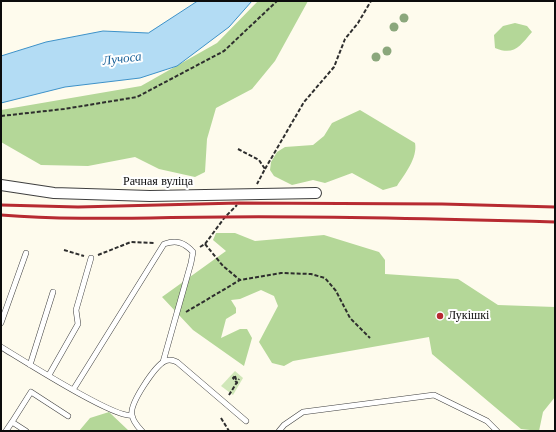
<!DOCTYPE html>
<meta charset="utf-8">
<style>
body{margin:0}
#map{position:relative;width:556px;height:432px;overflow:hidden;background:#fefbed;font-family:"Libre Baskerville",serif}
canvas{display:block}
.frame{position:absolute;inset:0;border:2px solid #0c0c0c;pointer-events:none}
</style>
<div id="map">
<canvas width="556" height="432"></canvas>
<div class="frame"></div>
</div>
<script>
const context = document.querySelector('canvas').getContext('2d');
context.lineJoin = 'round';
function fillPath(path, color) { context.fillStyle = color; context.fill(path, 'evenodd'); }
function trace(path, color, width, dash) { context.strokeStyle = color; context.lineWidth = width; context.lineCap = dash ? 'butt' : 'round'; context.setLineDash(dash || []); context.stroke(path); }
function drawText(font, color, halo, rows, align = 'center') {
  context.font = font + ' "Libre Baskerville",serif'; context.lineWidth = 4; context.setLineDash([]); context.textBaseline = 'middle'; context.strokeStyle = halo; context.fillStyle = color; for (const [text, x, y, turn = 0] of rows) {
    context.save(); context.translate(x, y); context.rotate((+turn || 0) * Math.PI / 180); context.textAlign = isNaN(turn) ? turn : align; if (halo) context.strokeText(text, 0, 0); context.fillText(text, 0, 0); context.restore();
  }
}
fillPath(new Path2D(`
 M235,371L243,378L233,395L221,386Z`), '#d0e7b8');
fillPath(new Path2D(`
 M258,1H308L275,61L252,89L216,108L207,139L205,172L195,177L159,169L135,157L88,166L41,165L1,142V110L141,86L217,43Z
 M515,23L527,26L532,32C520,46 514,56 495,48L494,35L503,26Z
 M360,110L415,143C418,158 404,175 397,186L383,190L352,173L325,183L313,180L292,185L274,176L270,170L271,162L277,152L285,147L313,145L324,136L332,123Z
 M216,233H235L255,241L324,235L379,252L385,260V274L458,279L498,305L555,307V397L543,412L539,431L521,429L432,354L429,337L293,361L284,366L272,363L259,342L278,306L274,296L261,290L240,299L231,300L236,308V313L226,319L221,338L240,329H247L252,338L244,366L193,330L162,297L226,251L213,240Z
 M109,412L129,431H79L90,418Z`), '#b4d798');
const water = new Path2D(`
 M198,1H252L229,27L177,66L140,78L65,87L1,103V56L46,42L103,31L148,33Z`);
fillPath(water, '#b3dcf4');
trace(water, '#3d91c8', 1);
const service = new Path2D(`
 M1,323L26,253
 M1,347C21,359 115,419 131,415
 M30,365L53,292
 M49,375L78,324L76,310L91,258
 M73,390L164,244C176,240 184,242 193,252L191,263L163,362
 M12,422L31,392L68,416
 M6,431L12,422L26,431
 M142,431C138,427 133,421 132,415C129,404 155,366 165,361C169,359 173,360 177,362L246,421
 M279,431L284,425L303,412L434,395L487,421L497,431`);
const minor = new Path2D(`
 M1,185L54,193L150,196L316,193`);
trace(service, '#3f3f3f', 6);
trace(minor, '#3f3f3f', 12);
trace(new Path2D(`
 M1,116L64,109L137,97L224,51L277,1
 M238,149L259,160L265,169L257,184
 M265,169L304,102L334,67L345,39L358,23L371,1
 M205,244L223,266L240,280
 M200,247L205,244L225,217L237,205
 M64,250L84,256
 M98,255L131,242L155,243
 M186,312L240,280L281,273L311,274L325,278L336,291L350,318L370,338
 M235,376L237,383L233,378Z
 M229,395L239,379
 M221,418L229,431`), '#2e2e2e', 2, [4, 2]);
trace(service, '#fff', 5);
trace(minor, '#fff', 10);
trace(new Path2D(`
 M1,205L78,207L239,203L442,204L555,207
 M1,215C76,221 150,217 225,217C335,216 445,219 555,222`), '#b72a31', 3);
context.fillStyle = '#8ba77c';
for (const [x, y] of [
 [404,18],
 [394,27],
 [387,51],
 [376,57]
]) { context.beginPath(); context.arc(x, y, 4.5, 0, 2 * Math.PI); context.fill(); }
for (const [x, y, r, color] of [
 [440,316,4,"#b72a31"]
]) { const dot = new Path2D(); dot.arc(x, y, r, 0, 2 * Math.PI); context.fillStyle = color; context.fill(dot); trace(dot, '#fff', 1.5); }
drawText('12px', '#0c0c0c', '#fff', [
 ["Рачная вуліца",158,182]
]);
drawText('12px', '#0c0c0c', '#fff', [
 ["Лукішкі",448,316]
], 'left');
drawText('italic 13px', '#1b6299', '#fff', [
 ["Лучоса",122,59,-7]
]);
</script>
